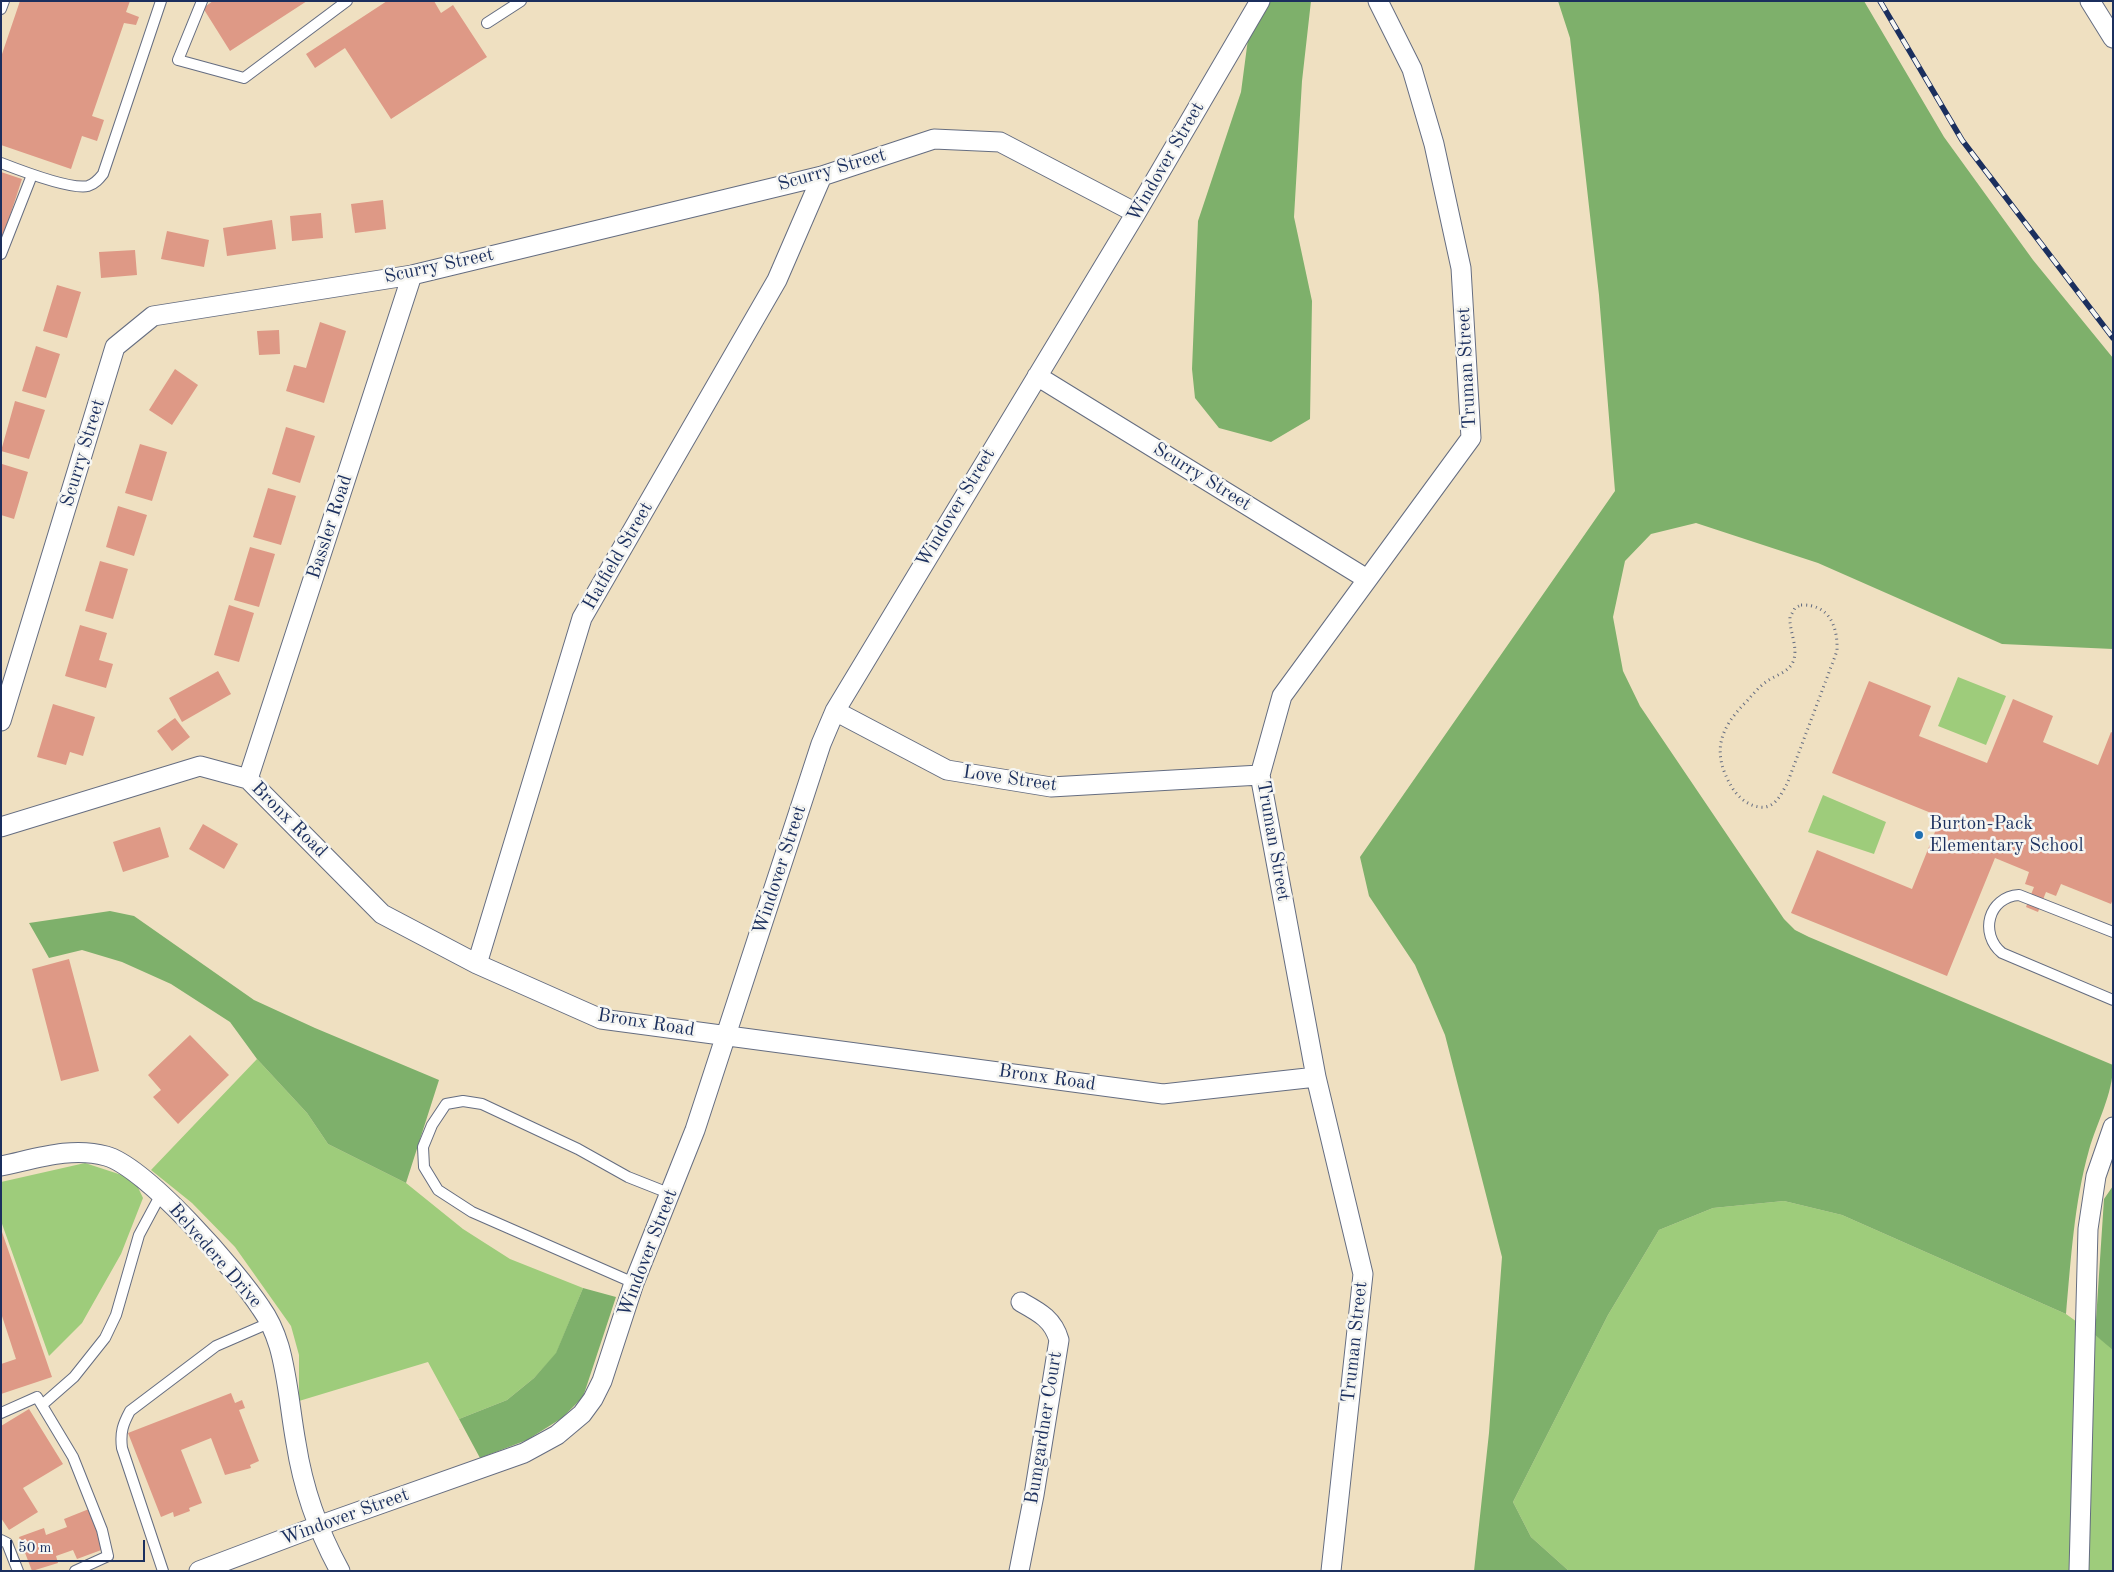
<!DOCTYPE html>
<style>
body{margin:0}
#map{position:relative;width:2114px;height:1572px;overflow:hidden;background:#efe0c1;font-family:"Old Standard TT",serif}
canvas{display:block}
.frame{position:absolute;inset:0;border:2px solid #1b2f5e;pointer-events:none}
.scale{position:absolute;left:10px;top:1540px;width:135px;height:22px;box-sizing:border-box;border:2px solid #1b2f5e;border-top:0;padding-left:6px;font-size:15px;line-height:18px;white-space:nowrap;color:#1b2f5e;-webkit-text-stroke:4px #f6f6f2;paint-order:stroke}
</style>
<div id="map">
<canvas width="2114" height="1572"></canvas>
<div class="frame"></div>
<div class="scale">50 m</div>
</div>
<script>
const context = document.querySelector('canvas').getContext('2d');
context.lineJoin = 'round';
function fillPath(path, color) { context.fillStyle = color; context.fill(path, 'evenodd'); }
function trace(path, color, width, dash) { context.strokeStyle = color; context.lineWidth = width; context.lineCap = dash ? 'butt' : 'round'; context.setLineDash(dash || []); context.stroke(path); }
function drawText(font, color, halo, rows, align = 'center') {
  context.font = font + ' "Old Standard TT",serif'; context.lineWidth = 5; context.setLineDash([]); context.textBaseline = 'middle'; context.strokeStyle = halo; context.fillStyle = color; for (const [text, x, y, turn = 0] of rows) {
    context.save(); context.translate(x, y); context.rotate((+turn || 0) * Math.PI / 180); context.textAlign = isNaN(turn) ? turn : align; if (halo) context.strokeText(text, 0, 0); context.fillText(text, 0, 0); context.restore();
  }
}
fillPath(new Path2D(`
 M1958,677L2006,696L1986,745L1938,726Z
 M1823,795L1886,822L1874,854L1808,832Z
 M257,1059L307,1113L328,1144L406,1183L463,1229L510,1259L583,1288L556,1354L534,1378L507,1400L459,1419L428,1362L299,1401V1355L291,1326L235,1247L192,1203L151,1170Z
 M85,1163L134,1179L143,1198L121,1254L82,1323L49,1356L1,1221V1182Z
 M1784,1201L1842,1215L2066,1314L2113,1348V1571H1569L1531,1537L1513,1502L1608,1315L1659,1230L1713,1208Z`), '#9ecc7b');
fillPath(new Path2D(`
 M1253,1H1311L1302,81L1294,217L1312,301L1310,419L1271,442L1219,428L1195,398L1192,369L1198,221L1241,92Z
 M1558,1H1864L1944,137L2033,260L2113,358V649L2002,644L1818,563L1696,523L1651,534L1625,561L1613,617L1623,671L1640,706L1784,919L1795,930L1809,937L2113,1065C2113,1094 2097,1122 2089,1150C2074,1203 2071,1260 2066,1314L1842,1215L1784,1201L1713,1208L1659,1230L1608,1315L1513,1502L1531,1537L1569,1571H1474L1489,1433L1502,1257L1445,1035L1415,965L1369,896L1360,857L1615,491L1599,295L1570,38Z
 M110,911L134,916L254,1000L315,1028L439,1080L406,1183L328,1144L307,1113L257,1059L230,1022L171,984L122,962L82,950L49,958L29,923Z
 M2113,1186V1350L2095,1335L2104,1199Z
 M583,1288L616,1297L583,1397L562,1418L527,1440L480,1458L459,1419L507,1400L534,1378L556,1353Z`), '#7eb06b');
fillPath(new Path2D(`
 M20,1H130L126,12L139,17L136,25L124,23L92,116L104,120L97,141L82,136L71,169L1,145V57Z
 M213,1H307L230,51L203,8Z
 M387,1H434L441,13L453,5L487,57L391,119L345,48L315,68L306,54Z
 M1,172L22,179L2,240H1Z
 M383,200L386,229L355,233L351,204Z
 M321,213L323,238L292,241L290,216Z
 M272,220L276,249L227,256L223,228Z
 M167,231L209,240L204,267L161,259Z
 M135,250L137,275L101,278L99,252Z
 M57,285L81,292L67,338L43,331Z
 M320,322L346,331L324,403L286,391L294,365L306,368Z
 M279,330L280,354L259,355L257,331Z
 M36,346L60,354L46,398L22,391Z
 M175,369L198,385L172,425L149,410Z
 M15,401L45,410L29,459L1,451Z
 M286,427L315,436L300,483L272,474Z
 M140,444L167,452L152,501L125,493Z
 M2,464L28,472L14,519L1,515Z
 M268,488L296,496L281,545L253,537Z
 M118,506L147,515L134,556L106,547Z
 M250,547L275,554L259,607L234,600Z
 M100,561L128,569L113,619L85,611Z
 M229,605L254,613L239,662L214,655Z
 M80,625L107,633L99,660L113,664L106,688L65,676Z
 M218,671L231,694L182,722L169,698Z
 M1869,681L1931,706L1919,736L1987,763L2013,699L2053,716L2043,742L2098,765L2111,732L2113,733V899L2111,904L2061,884L2056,896L2046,892L2038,912L2026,907L2034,887L2025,884L2029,872L1995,858L1947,976L1791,913L1817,850L1912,889L1941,817L1832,773Z
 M53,704L95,717L83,756L70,752L66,765L37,757Z
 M175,718L190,737L172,751L157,731Z
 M203,824L238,844L224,869L189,849Z
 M160,827L169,857L123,872L113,842Z
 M69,959L99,1071L61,1081L32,969Z
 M190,1035L229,1075L178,1124L153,1097L161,1090L148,1075Z
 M2,1232L52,1377L1,1394V1364L16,1359L1,1313Z
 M231,1393L235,1403L242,1400L245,1408L239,1410L259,1461L250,1465L251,1468L225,1475L211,1438L181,1450L202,1503L189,1508L190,1511L174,1517L173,1512L161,1517L128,1433Z
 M29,1409L63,1464L23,1488L38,1512L9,1530L1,1518V1426Z
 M89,1509L104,1549L77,1559L73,1550L56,1556L58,1563L32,1571L19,1537L44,1528L46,1535L67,1527L64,1519Z`), '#de9986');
const service = new Path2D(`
 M202,1L178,60L244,78L347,1
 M1,9L4,1
 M487,23L521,1
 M1,163C19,170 71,190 88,186C95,184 99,179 103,174L161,1
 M1,254L32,175
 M2113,932L2019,895C1988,897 1979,934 2002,953L2113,1000
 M634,1283L472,1212L438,1190L424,1167L423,1147L432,1125L446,1104L463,1101L482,1104L578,1149L628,1177L671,1194
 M42,1405L74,1377L105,1338L116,1315L139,1235L161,1194
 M1,1413L37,1397L73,1457L102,1530L108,1556L75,1571
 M1,1540L7,1543L18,1571
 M163,1571L122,1448C120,1432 123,1424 130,1411L216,1346L269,1323`);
const minor = new Path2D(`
 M2090,1L2113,38
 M1037,376L1367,579
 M835,711L947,770L1051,787L1260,775
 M1,721L115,347L153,316L412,275L822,176L934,139L1000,142L1136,213
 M248,779L412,275
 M1,827L200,766L248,779L382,914L477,964L601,1019L1163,1094L1316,1077
 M477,964L582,618L777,280L822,176
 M1,1166C35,1159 71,1146 106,1156C146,1167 237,1271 261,1308C269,1319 275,1333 279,1346C288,1377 290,1410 296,1443C303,1488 318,1531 340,1571
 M199,1571L318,1526L524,1453L557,1435L582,1414L593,1399L602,1381L634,1283L695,1130L821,744L835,711L1136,213L1260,1
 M1019,1571L1034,1495L1059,1340C1053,1319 1039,1312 1021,1302
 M1331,1571L1363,1274L1316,1077L1260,775L1282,696L1471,438L1461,268L1434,144L1412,69L1378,1
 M2079,1571L2088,1229L2096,1176L2113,1127`);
trace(service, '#656d81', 12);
trace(minor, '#656d81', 21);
trace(new Path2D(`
 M1801,605C1829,604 1838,626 1837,651L1787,784C1781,794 1775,809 1760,807C1749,806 1739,798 1733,789C1710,752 1720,728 1747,701C1753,694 1759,687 1766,682C1775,675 1788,673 1793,662C1799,648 1789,631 1790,617L1795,608Z`), '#656d81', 3, [1, 4]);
trace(service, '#fff', 10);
trace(minor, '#fff', 19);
const rail = new Path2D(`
 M1880,1L1962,140L2113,338`);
trace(rail, '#1b2f5e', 5.5);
trace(rail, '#f6f6f2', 4, [11]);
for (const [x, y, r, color] of [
 [1919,835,5,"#1f6fb2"]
]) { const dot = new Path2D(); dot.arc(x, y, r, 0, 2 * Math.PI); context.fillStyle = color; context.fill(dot); trace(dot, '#f6f6f2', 2); }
drawText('19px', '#1b2f5e', '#f6f6f2', [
 ["Windover Street",1166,162,-60],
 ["Scurry Street",832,170,-16],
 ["Scurry Street",439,266,-12],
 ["Truman Street",1467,368,-93],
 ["Scurry Street",83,453,-73],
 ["Scurry Street",1202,477,32],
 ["Windover Street",956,508,-59],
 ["Bassler Road",330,527,-72],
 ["Hatfield Street",618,556,-60],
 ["Love Street",1010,779,8],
 ["Bronx Road",289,820,45],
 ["Truman Street",1273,841,80],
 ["Windover Street",780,870,-72],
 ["Bronx Road",646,1023,9],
 ["Bronx Road",1047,1078,8],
 ["Windover Street",648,1253,-69],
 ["Belvedere Drive",215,1256,49],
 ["Truman Street",1355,1342,-84],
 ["Bumgardner Court",1044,1428,-81],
 ["Windover Street",345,1517,-20]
]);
drawText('19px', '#1b2f5e', '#f6f6f2', [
 ["Burton-Pack",1929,824],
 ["Elementary School",1929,846]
], 'left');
</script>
